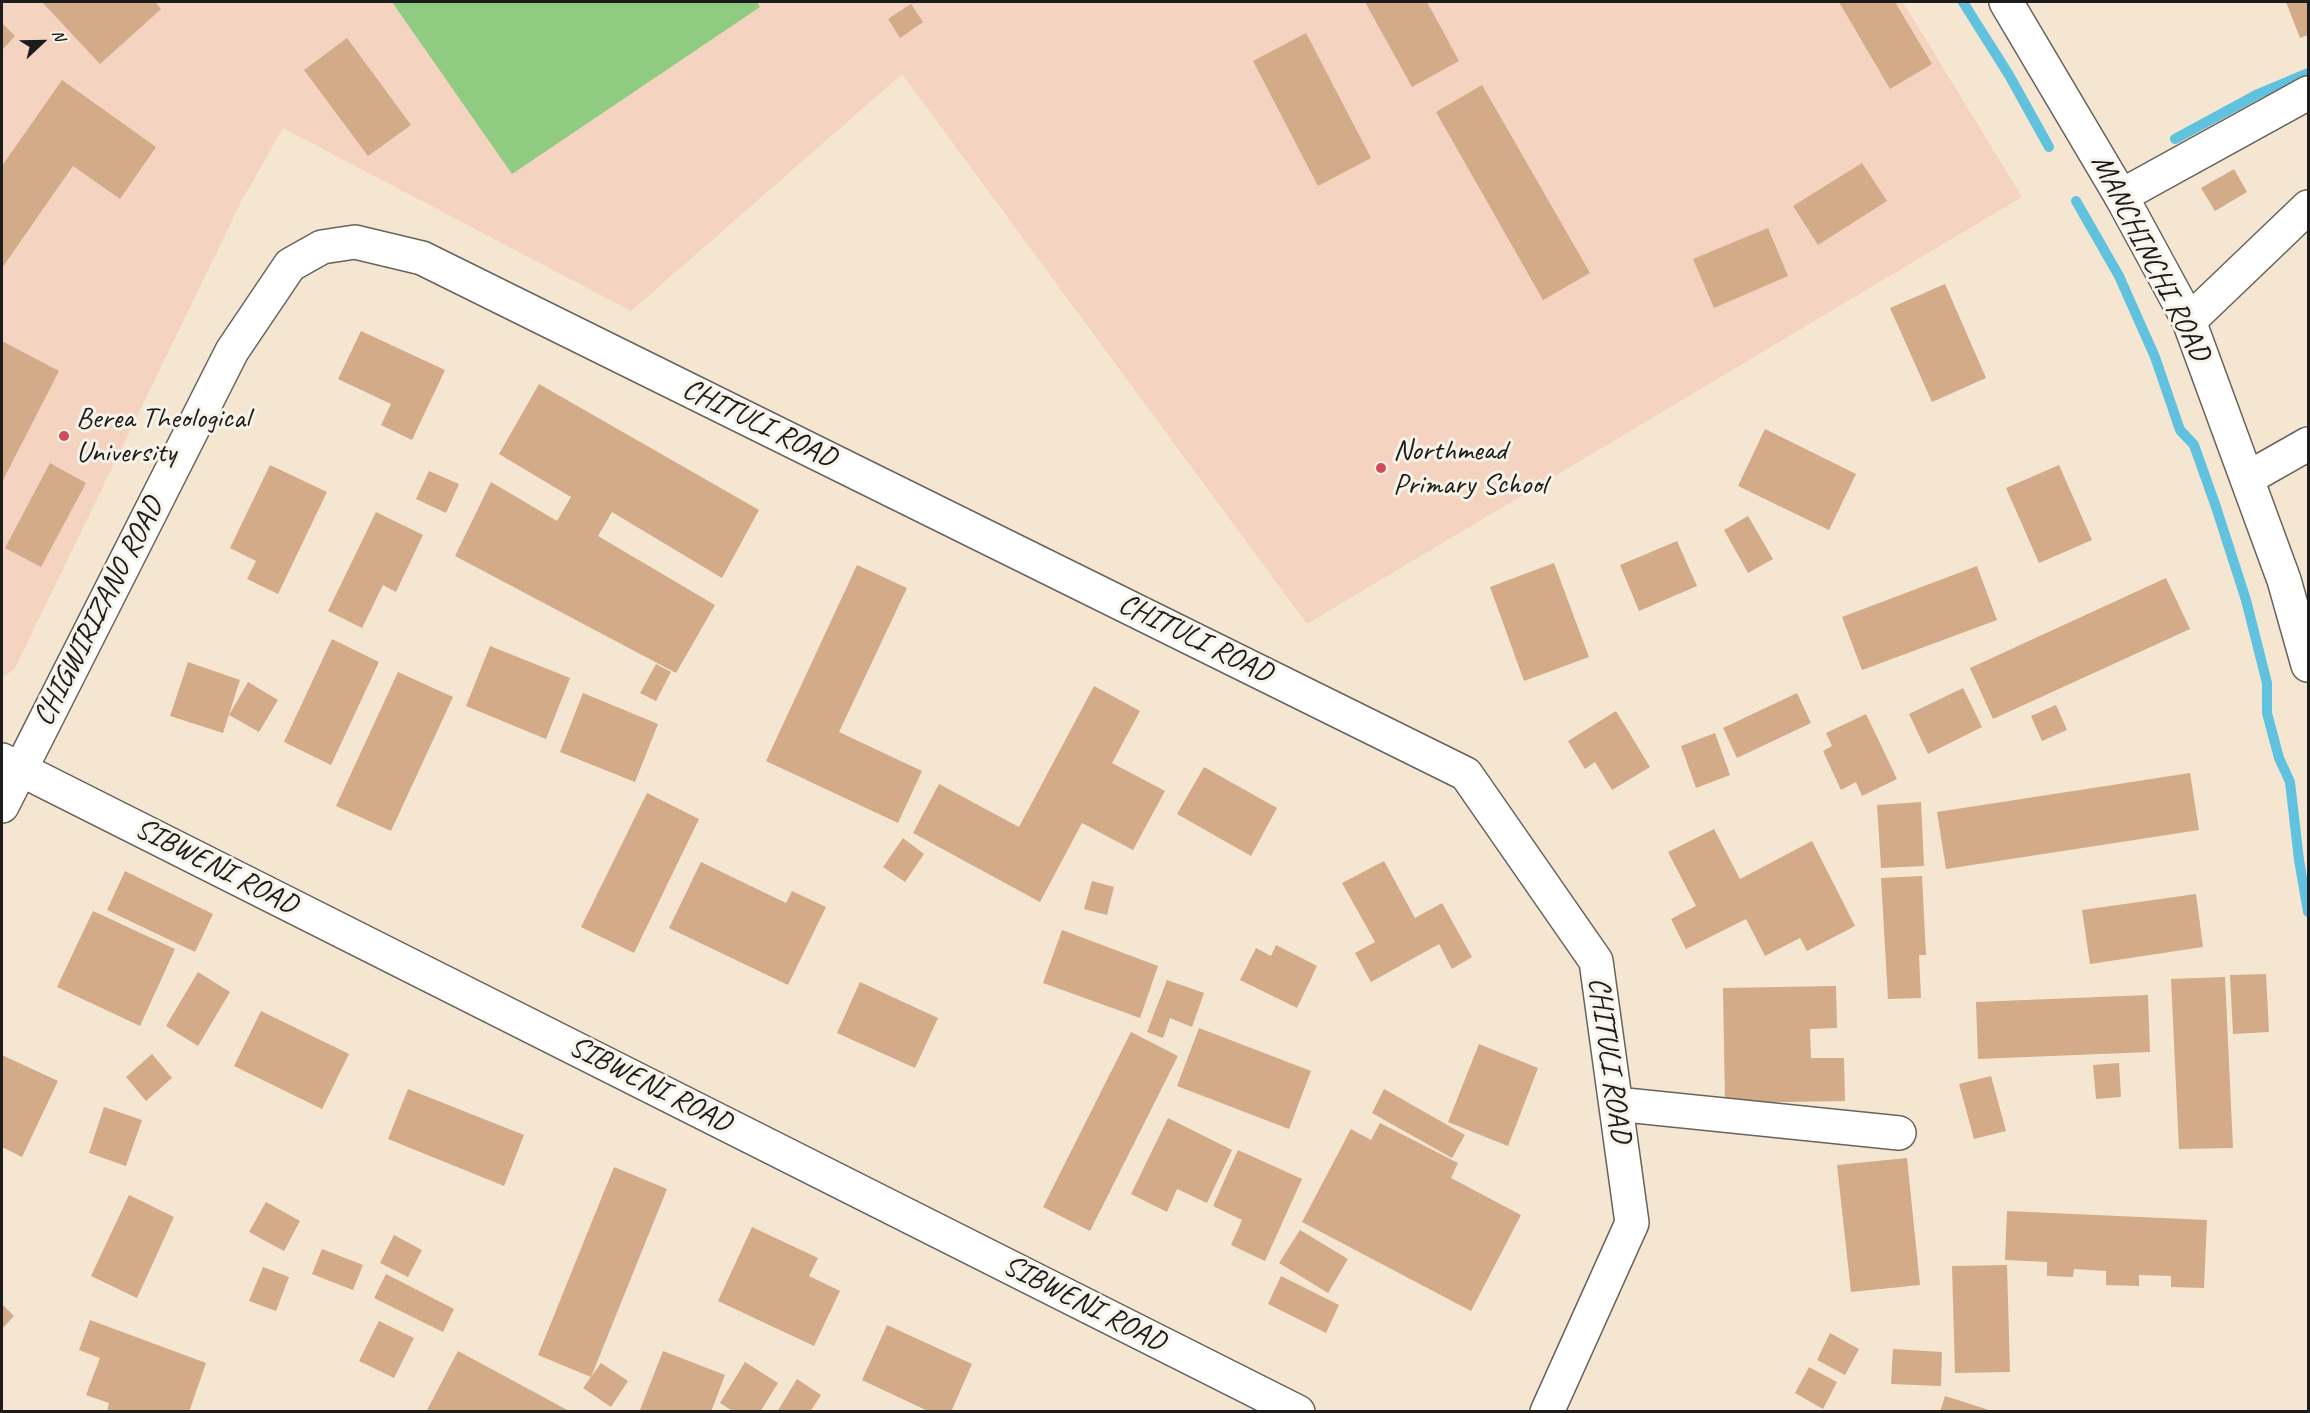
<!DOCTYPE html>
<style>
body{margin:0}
#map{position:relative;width:2310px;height:1413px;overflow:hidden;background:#f5e6d1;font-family:Caveat,sans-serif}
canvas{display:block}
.frame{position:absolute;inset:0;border:3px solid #1c1c1c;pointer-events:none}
.north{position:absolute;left:12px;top:12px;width:60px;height:60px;-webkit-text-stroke:4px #f7f3e8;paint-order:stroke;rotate:68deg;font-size:16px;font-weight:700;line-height:24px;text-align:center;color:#1c1c1c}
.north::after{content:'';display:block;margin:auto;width:21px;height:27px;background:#1c1c1c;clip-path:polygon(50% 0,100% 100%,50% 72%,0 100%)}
</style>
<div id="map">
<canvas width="2310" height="1413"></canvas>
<div class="frame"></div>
<div class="north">N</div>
</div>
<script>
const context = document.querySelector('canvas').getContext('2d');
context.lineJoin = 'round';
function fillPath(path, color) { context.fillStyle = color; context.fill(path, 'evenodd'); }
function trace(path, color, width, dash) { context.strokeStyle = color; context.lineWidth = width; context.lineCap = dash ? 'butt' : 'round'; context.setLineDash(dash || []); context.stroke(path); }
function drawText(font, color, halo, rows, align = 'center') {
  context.font = font + ' Caveat,sans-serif'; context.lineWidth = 6; context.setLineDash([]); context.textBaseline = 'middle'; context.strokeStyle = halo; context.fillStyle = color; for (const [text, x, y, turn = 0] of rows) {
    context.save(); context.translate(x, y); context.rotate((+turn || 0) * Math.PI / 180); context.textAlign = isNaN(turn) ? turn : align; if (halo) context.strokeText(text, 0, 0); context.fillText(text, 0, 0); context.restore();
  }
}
fillPath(new Path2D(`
 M2,2H1903L2022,197L1307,624L902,74L631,311L283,128L241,202L14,670L2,677Z`), '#f5d3c1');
fillPath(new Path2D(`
 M392,2H757L760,7L512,174Z`), '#8fcb80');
trace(new Path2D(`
 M1963,2L2009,75L2049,147
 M2175,139L2258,94L2308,73
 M2076,201L2119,276L2155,357L2180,430L2194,445L2216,507L2246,600L2267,683V713L2279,758L2290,782L2299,860L2308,912`), '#61c2df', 10);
fillPath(new Path2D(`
 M42,2H155L161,9L100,64Z
 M1365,2H1427L1459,61L1412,87Z
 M1839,2H1895L1932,64L1890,89Z
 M2286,2H2308V35L2300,38Z
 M911,4L923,22L900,38L888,19Z
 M2,23L15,36L2,50Z
 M1306,33L1371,158L1318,186L1253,61Z
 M347,38L411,125L368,156L304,70Z
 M62,80L156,147L120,199L73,166L2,268V166Z
 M1482,85L1590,273L1543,300L1436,112Z
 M1862,163L1887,201L1818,245L1793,206Z
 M2234,169L2247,192L2215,211L2201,188Z
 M1768,228L1788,276L1714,308L1693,259Z
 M1945,284L1986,378L1932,402L1890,308Z
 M361,331L445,370L412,440L381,425L391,404L338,379Z
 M2,341L59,371L2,482Z
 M539,384L759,510L722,578L612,512L598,536L715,605L676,673L455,556L491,482L557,521L571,497L499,454Z
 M1765,429L1856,474L1829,530L1738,486Z
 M50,463L86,483L41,567L5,548Z
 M270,465L327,492L278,594L247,579L256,561L230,548Z
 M2059,465L2092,540L2039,563L2006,488Z
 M429,471L459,484L446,513L416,499Z
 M376,512L423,535L396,592L383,585L362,628L328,611Z
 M1748,516L1773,559L1748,573L1724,530Z
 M1677,541L1697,586L1639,611L1620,565Z
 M1554,563L1589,657L1524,681L1490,587Z
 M857,565L907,588L839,732L922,771L898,823L766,761Z
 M1977,566L1997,620L1862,670L1842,617Z
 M2166,578L2190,629L1993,719L1970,668Z
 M332,639L379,662L331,765L284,742Z
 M490,646L570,678L546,739L466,706Z
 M188,662L240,680L223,733L170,716Z
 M656,664L671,672L656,701L640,693Z
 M398,672L453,697L391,831L336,806Z
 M248,682L278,700L259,732L229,715Z
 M1094,686L1140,711L1112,763L1165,791L1133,850L1082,823L1040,902L913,833L939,784L1019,827Z
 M1963,688L1982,727L1928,754L1909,714Z
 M583,693L658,724L635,782L560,752Z
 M1797,693L1811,723L1737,758L1723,728Z
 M2056,705L2067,730L2042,741L2031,716Z
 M1616,711L1650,767L1612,790L1595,762L1585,769L1568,741Z
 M1866,714L1897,779L1862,796L1856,782L1841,790L1823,751L1832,746L1826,733Z
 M1715,733L1730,775L1696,788L1681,746Z
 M1204,767L1277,808L1251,856L1177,814Z
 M2190,773L2199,830L1946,869L1937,812Z
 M647,793L699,819L634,953L581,927Z
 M1921,802L1924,866L1881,868L1877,805Z
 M1714,829L1740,879L1812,841L1855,926L1807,951L1800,938L1765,956L1746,919L1686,949L1671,919L1696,906L1668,852Z
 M903,838L924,854L905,882L883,867Z
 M1384,861L1415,918L1442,903L1472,957L1452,969L1439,944L1371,982L1355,953L1375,942L1342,883Z
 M701,862L786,903L792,891L826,907L788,985L669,928Z
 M125,871L213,914L195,952L107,910Z
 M1922,876L1926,955H1919L1921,998L1888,999L1881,878Z
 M1092,881L1114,887L1107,915L1084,909Z
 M2196,894L2203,947L2090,964L2082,910Z
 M93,911L175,949L140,1026L57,987Z
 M1062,930L1158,966L1140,1018L1043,983Z
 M1276,945L1317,966L1297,1008L1240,980L1256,948L1271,956Z
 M198,972L230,992L198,1046L166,1026Z
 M2266,974L2269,1032L2233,1034L2230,975Z
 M2225,977L2233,1148L2179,1149L2171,979Z
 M1167,980L1204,993L1192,1027L1170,1018L1163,1038L1147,1032Z
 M860,982L938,1018L915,1068L837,1033Z
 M1836,986L1837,1028L1810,1029L1811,1058H1844L1845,1101L1725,1103L1723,988Z
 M2148,995L2150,1052L1978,1059L1976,1002Z
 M261,1011L349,1054L322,1109L234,1066Z
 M1199,1028L1311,1071L1289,1129L1177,1086Z
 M1131,1032L1178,1056L1090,1231L1043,1207Z
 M1479,1044L1538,1068L1508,1146L1448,1122Z
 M152,1054L172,1078L146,1101L126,1077Z
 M2,1055L58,1081L22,1157L2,1147Z
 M2119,1063L2121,1097L2096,1099L2093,1065Z
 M1991,1076L2006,1131L1974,1139L1959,1084Z
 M408,1089L524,1135L504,1186L388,1139Z
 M1384,1089L1465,1135L1452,1158L1372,1113Z
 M104,1107L142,1120L126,1166L89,1153Z
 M1168,1118L1232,1150L1207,1203L1177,1189L1167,1212L1131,1194Z
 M1380,1123L1458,1163L1451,1178L1521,1215L1471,1311L1302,1222L1351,1129L1371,1140Z
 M1238,1150L1302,1179L1265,1261L1231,1245L1242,1220L1213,1206Z
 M1907,1158L1920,1285L1851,1292L1837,1165Z
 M614,1167L667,1189L591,1377L601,1363L628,1381L611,1407L583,1388L591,1377L538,1355Z
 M129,1195L174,1217L137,1298L91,1276Z
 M266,1202L300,1221L284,1251L249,1232Z
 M2007,1211L2207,1220L2204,1288L2171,1287V1276L2139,1275V1286L2106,1285V1271L2074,1269L2073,1277L2047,1276V1262L2005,1260Z
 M752,1227L818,1258L809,1276L840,1291L814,1346L718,1301Z
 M1300,1230L1348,1259L1328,1293L1279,1263Z
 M394,1235L422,1250L408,1277L380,1263Z
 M322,1249L363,1265L353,1290L312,1274Z
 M2007,1265L2010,1372L1955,1373L1952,1266Z
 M263,1267L289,1277L276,1311L249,1301Z
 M386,1274L454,1309L443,1332L374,1298Z
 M1281,1276L1339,1305L1326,1333L1268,1304Z
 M2,1304L14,1316L2,1329Z
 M90,1320L206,1363L189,1412H107L109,1403L86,1395L100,1358L79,1350Z
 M379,1321L414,1338L394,1378L359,1361Z
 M887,1325L972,1364L951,1412H930L862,1380Z
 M1830,1333L1859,1349L1845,1375L1817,1360Z
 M1893,1349L1942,1352L1941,1386L1891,1384Z
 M458,1351L571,1412H426Z
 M663,1351L725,1375L711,1412L640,1410Z
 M745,1362L778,1383L760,1412H734L720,1403Z
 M1809,1367L1837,1382L1823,1409L1795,1393Z
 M797,1379L821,1395L810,1412H777Z
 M1945,1396L1992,1411V1412H1940Z`), '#d3ab88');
const minor = new Path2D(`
 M2121,196L2308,93
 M2189,321L2308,207
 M2248,478L2308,444
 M2,760L1298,1412
 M2,806L232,351L290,265L322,247L355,242L422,258L1466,774L1596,961L1632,1223L1547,1412
 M1616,1104L1899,1133`);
const major = new Path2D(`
 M2006,2L2121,196L2189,321L2284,580L2308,665`);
trace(minor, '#68635b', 36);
trace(major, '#68635b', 36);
trace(minor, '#fff', 33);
trace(major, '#fff', 33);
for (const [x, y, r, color] of [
 [64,436,6,"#d1495b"],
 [1381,468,6,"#d1495b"]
]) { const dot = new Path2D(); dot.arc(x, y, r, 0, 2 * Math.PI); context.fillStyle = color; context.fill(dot); trace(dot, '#f7f3e8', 2); }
drawText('30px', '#1c1c1c', '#f7f3e8', [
 ["MANCHINCHI ROAD",2150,258,63],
 ["CHITULI ROAD",759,424,26],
 ["CHIGWIRIZANO ROAD",99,612,-63],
 ["CHITULI ROAD",1195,639,26],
 ["SIBWENI ROAD",216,867,27],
 ["CHITULI ROAD",1609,1060,82],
 ["SIBWENI ROAD",650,1085,27],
 ["SIBWENI ROAD",1084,1304,27]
]);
drawText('30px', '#1c1c1c', '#f7f3e8', [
 ["Berea Theological",76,419],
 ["University",76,453],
 ["Northmead",1393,451],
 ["Primary School",1393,485]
], 'left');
</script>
